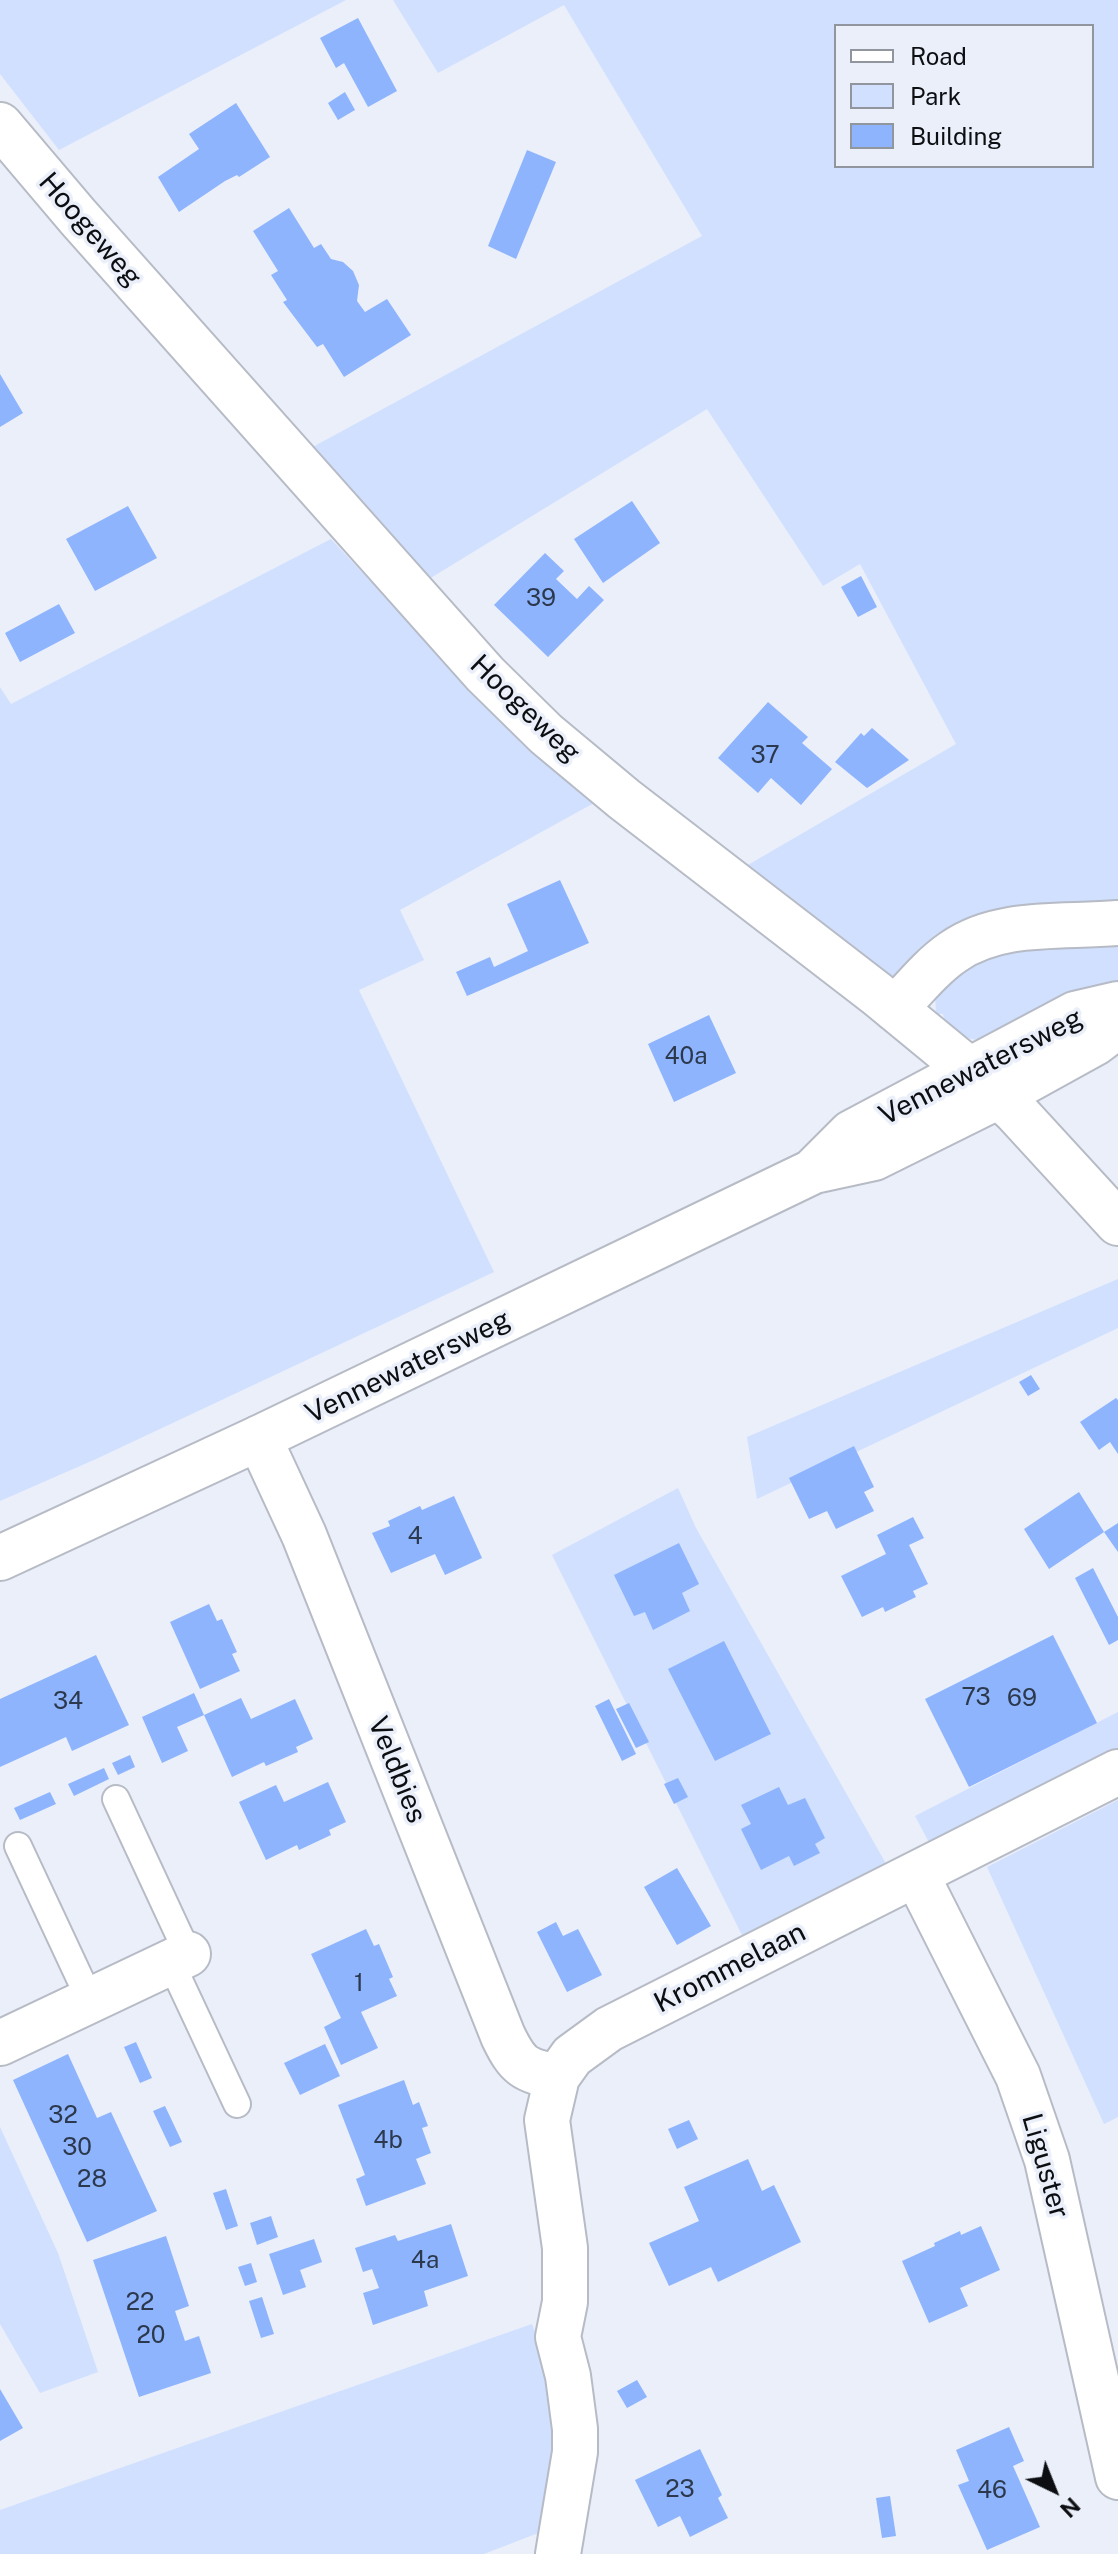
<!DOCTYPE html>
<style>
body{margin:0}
#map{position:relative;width:1118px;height:2554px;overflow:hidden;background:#eaeffa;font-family:"Public Sans",sans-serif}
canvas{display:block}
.legend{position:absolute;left:834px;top:24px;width:260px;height:144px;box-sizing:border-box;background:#eaeffa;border:2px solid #91959d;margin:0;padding:10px 14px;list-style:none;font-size:24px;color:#0c0e11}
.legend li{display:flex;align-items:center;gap:16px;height:40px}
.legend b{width:40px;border:2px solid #91959d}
.north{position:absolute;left:1014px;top:2450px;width:80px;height:80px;-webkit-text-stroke:6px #eaeffa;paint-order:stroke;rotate:137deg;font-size:22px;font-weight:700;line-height:32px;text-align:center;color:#0c0e11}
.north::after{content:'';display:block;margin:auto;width:28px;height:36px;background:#0c0e11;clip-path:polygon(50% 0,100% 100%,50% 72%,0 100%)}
</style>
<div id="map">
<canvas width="1118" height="2554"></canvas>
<ul class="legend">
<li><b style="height:10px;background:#fff"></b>Road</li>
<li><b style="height:22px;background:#d0e0fe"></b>Park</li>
<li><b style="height:22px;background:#8eb4fd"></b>Building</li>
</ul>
<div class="north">N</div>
</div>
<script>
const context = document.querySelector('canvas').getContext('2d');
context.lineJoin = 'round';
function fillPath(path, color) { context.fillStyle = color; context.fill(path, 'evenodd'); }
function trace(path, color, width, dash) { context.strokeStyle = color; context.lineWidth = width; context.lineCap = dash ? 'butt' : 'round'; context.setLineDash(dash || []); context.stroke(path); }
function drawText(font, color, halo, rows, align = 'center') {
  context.font = font + ' "Public Sans",sans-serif'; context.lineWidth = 7; context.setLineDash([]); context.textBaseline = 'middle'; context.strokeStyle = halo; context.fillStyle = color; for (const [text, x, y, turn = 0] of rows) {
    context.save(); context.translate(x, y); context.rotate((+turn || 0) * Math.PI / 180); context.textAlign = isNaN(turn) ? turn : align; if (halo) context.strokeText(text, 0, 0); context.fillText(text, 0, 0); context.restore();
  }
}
fillPath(new Path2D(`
 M0,0H346L59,150L0,74Z
 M393,0H1118V908L897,982L741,869L956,744L860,564L823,586L707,409L429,579L309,449L702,236L564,5L438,73ZM836,26H1092V166H836Z
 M331,539L489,709L594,803L400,910L424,960L359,990L494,1272L96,1459L0,1501V687L11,704Z
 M1118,932V981L981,1041C963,1037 948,1034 943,1014H936L935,993L969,956Z
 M1118,1279V1328L757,1499L747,1437Z
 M678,1488L696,1528L889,1869L745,1941L552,1555Z
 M1118,1712V1756L932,1848L915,1816Z
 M1118,1800V2117L1104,2124L987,1867Z
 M0,2127L58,2253L98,2372L40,2393L0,2324Z
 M532,2324L548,2367L563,2423L546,2530L484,2554H0V2510Z`), '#d0e0fe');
fillPath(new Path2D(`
 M358,18L397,91L368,107L344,63L336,68L320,38Z
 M345,92L355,110L338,120L328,103Z
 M236,103L270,157L239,177L237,175L225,181L179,212L158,177L199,149L189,134Z
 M527,150L556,162L516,259L488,246Z
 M289,208L314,248L321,244L331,259L343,262L353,271L359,285L357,301L365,312L387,299L411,335L344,377L323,344L317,347L283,302L287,300L271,275L278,271L253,231Z
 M0,374L23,413L0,427Z
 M632,501L660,543L603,583L574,539Z
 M128,506L157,558L95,591L66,539Z
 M545,553L564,571L556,579L577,599L589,586L604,600L548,657L494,605Z
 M861,576L877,607L858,617L841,587Z
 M59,604L75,633L20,662L5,633Z
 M768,702L808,737L802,743L832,769L801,805L771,778L758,793L718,758Z
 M872,728L909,760L867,788L835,762L861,733L864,736Z
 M560,880L589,943L467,996L456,972L490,957L494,967L528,951L507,904Z
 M709,1015L736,1073L674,1102L648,1044Z
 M1031,1375L1040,1389L1028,1396L1019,1382Z
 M1116,1398L1118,1400V1454L1110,1442L1099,1450L1080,1422Z
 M854,1446L874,1487L864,1492L874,1511L836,1529L827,1511L809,1519L789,1478Z
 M1079,1492L1104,1532L1049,1569L1024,1529Z
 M454,1496L482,1558L445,1575L435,1554L391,1573L372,1533L390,1526L388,1521L420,1506L422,1510Z
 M913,1517L924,1538L909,1545L928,1584L913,1591L916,1597L885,1612L883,1607L862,1617L841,1576L886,1554L877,1535Z
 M1118,1523V1552L1104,1532Z
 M679,1543L699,1584L682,1593L690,1611L653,1630L645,1612L634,1616L614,1575Z
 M1093,1568L1118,1617V1640L1109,1645L1075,1578Z
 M209,1604L217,1621L222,1619L237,1652L232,1654L240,1671L200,1689L170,1622Z
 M1053,1635L1097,1723L969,1787L925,1699Z
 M724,1641L771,1734L715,1761L668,1669Z
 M96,1655L129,1725L72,1751L66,1737L0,1767V1699Z
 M194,1693L204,1715L177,1727L188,1751L162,1763L142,1717Z
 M241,1698L251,1719L295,1699L313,1739L296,1747L298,1752L266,1766L264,1762L232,1777L204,1715Z
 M609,1699L636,1754L622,1761L595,1706Z
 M629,1703L649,1742L636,1748L616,1709Z
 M130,1755L135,1767L118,1775L112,1763Z
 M104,1768L109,1779L74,1796L68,1784Z
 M678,1778L688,1797L674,1804L664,1784Z
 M328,1782L346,1822L329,1830L331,1835L299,1850L297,1845L266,1860L239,1802L276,1785L284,1802Z
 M779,1787L788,1805L805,1798L825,1838L815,1844L820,1853L794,1866L789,1856L761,1870L741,1829L751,1824L741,1805Z
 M50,1792L56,1804L20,1820L14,1808Z
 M677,1868L711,1926L677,1945L644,1887Z
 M556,1922L563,1936L578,1929L602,1975L567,1992L537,1932Z
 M366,1929L374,1946L379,1944L393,1977L389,1979L397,1996L361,2012L378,2048L341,2065L324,2027L341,2018L311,1954Z
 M136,2042L152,2078L140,2083L124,2047Z
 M325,2044L340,2076L300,2095L284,2063Z
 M68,2054L97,2118L111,2112L157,2211L87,2242L13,2080Z
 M404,2080L413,2105L419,2102L428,2126L422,2128L431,2153L416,2159L426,2184L366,2206L356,2179L365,2175L338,2105Z
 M165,2106L182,2142L170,2147L153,2111Z
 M689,2120L698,2139L677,2149L668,2129Z
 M748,2159L762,2191L774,2185L801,2242L718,2282L711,2267L669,2286L649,2243L699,2221L684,2187Z
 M226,2189L238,2226L226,2230L213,2193Z
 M271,2216L278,2237L257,2245L250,2223Z
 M451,2224L468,2276L424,2291L428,2306L373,2325L363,2293L379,2288L372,2269L363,2272L355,2248L395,2235L398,2241Z
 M981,2226L1000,2270L960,2288L968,2306L929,2323L902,2261L935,2246L934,2243L960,2231L961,2235Z
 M166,2236L189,2306L175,2311L185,2341L199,2336L211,2373L139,2397L93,2260Z
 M314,2239L322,2262L300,2270L306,2287L283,2295L269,2254Z
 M251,2263L257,2282L245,2286L238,2267Z
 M262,2297L274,2334L261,2338L249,2301Z
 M637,2380L647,2397L627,2408L617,2391Z
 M0,2389L23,2428L0,2441Z
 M1009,2427L1024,2461L1013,2466L1040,2527L987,2550L958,2485L969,2481L956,2450Z
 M700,2449L722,2495L718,2498L728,2518L690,2537L680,2516L658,2527L635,2480Z
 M890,2496L896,2536L882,2538L876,2498Z`), '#8eb4fd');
const lane = new Path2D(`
 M116,1799L188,1954
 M18,1846L90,2000
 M171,1963L237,2104`);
const street = new Path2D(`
 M0,125L78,217L485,674L546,734L624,799L877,994L984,1082L1016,1112L1118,1223
 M895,1009C913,990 931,967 953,952C1000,919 1064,928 1118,923
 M259,1438L304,1535L503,2036C518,2067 524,2070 557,2077
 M916,1874L1018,2076L1047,2160L1118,2477
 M0,2043L188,1954
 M558,2554L575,2452V2429L568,2376L558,2337L565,2302V2248L547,2120L557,2077L572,2056L609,2029L1118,1772`);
const secondary = new Path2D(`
 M815,1169L851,1133L1075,1014L1118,1004
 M0,1558L259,1438L814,1171L874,1158L999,1096L1095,1043L1118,1026`);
trace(lane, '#b6bbc5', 30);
trace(street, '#b6bbc5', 48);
trace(secondary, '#b6bbc5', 48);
trace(lane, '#fff', 26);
trace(street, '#fff', 44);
trace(secondary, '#fff', 44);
drawText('24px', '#2c384c', null, [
 ["39",541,599],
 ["37",765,756],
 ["40a",686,1057],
 ["4",415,1537],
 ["73",976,1698],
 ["69",1022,1699],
 ["34",68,1702],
 ["1",359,1984],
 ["32",63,2116],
 ["4b",388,2141],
 ["30",77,2148],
 ["28",92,2180],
 ["4a",425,2261],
 ["22",140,2303],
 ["20",151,2336],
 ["23",680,2490],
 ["46",992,2491]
]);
drawText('28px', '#0c0e11', '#eaeffa', [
 ["Hoogeweg",90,230,49],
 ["Hoogeweg",525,709,44],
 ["Vennewatersweg",981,1067,-27],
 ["Vennewatersweg",408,1367,-26],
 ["Veldbies",397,1770,68],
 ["Krommelaan",730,1968,-27],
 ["Liguster",1045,2166,74]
]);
</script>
